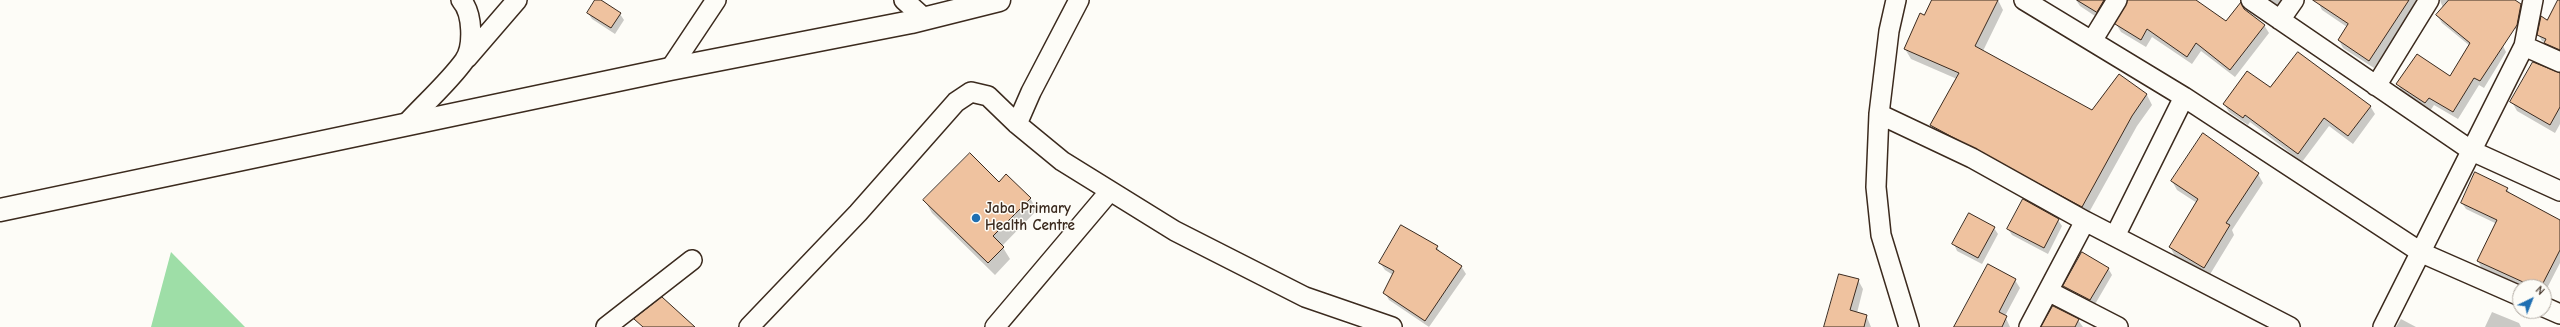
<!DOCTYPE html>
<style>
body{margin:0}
#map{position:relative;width:2560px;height:327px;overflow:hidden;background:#fdfcf7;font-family:"Comic Neue",sans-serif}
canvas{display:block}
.north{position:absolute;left:2512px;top:279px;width:40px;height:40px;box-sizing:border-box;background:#fdfcf7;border:1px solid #afa8a0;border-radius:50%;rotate:43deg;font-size:11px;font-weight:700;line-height:16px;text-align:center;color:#3b2a1e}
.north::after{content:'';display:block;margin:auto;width:14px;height:18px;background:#1f6fb2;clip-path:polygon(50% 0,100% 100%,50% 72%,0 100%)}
</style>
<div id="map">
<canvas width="2560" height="327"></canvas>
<div class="north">N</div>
</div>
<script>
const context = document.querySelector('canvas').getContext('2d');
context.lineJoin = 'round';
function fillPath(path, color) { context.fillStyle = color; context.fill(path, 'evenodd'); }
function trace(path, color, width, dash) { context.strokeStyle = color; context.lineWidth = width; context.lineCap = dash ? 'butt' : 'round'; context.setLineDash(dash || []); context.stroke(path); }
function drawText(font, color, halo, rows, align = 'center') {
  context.font = font + ' "Comic Neue",sans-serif'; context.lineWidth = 3; context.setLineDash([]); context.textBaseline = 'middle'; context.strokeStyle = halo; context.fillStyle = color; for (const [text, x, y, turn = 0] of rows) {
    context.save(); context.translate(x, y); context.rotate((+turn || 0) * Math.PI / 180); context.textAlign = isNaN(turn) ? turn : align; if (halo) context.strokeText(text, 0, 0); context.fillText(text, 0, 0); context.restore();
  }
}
fillPath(new Path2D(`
 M171,252L245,327H151Z`), '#9edea7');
fillPath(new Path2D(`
 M597,0L620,14L624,20L615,34L592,19L588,13Z
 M1933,0H1998L2003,10L1983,51L2093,112L2119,75L2147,95L2152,105L2137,126L2087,216L1937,135L1931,125L1957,79L1911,59L1905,49Z
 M2076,0H2115L2101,20L2080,6Z
 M2129,0H2193L2226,22L2244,9L2264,25L2269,33L2235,77L2201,51L2192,64L2152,37L2146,47L2121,32L2116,24Z
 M2262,0H2285L2278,9Z
 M2317,0H2419L2374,68L2343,48L2339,40L2347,27L2322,10Z
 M2440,0H2514L2520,4L2525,12L2521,32L2503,23L2502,44L2506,52L2484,88L2479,85L2458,119L2434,105L2430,111L2402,92L2398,84L2451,77L2470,46L2442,23L2437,15L2443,8Z
 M2559,0H2560V49L2542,41L2538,34Z
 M2560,78V124L2555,133L2517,111L2512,102Z
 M2271,89L2370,106L2375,114L2353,144L2329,126L2302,162L2250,122L2248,125L2229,112L2224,104Z
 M2258,174L2263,183L2232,230L2234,235L2209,276L2175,256L2170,247L2197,203L2177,190L2172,181Z
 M999,183L1030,198L1037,210L1002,246L1010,259L995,275L932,213L925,201Z
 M2507,189L2511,195L2560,221V263L2544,294V287H2524L2481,267L2478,261L2497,224L2466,209L2462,203Z
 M2058,220L2062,226L2048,254L2012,235L2008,229Z
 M1994,228L1998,234L1982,264L1957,251L1954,244Z
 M1437,247L1440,252L1461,266L1466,274L1429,327L1389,300L1385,293L1393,275L1385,270L1380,263Z
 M2108,268L2112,275L2094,306L2068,293L2064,286Z
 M1858,280L1863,289L1857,313L1866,315L1871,327H1825Z
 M2015,280L2020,288L2005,316L2010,327H1955Z
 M2053,307L2078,320L2083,327H2043Z
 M2492,312L2519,323L2521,327H2485Z
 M2401,319L2416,327H2396Z`), '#0003');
const building = new Path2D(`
 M595,0H601L621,13L611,28L587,13Z
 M1932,0H1998L1975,46L2092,110L2119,74L2147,94L2132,116L2082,207L1930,125L1959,73L1904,49L1920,13L1924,15Z
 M2077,0H2104L2097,12Z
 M2128,0H2196L2226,21L2241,2L2244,9L2265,25L2230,70L2196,43L2187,57L2147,29L2141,40L2115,24Z
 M2313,0H2409L2369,61L2338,40L2348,24Z
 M2449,0H2515L2521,4L2517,25L2480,81L2474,78L2453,112L2429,98L2425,103L2396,84L2417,54L2450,76L2470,43L2436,15Z
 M2558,0H2560V50L2544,43L2546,39L2537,35L2541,16L2547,20Z
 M2298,52L2371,106L2348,136L2324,118L2298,154L2245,115L2243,118L2223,104L2247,71L2270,87Z
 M2533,62L2560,73V107L2550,125L2510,102Z
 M2203,133L2259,173L2226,223L2230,225L2204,268L2169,247L2198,199L2171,181Z
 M970,153L999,182L1006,174L1031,198L993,236L1004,247L988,263L923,200Z
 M2475,172L2508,188L2506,191L2560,220V250L2541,287H2534L2477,261L2497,220L2461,203Z
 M2023,199L2059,219L2044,248L2007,229Z
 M1969,213L1995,227L1978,258L1952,244Z
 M1401,225L1438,246L1436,249L1462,266L1425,321L1383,293L1394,271L1379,263Z
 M2082,252L2109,268L2090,300L2063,286Z
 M1988,264L2016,279L1999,312L2007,316L2002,327H1954Z
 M1839,274L1859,279L1850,310L1867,315L1864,327H1824Z
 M662,297L695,327H643L634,319Z
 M2053,306L2079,319L2075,327H2041Z`);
fillPath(building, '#efc29f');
trace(building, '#3b2a1e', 1);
const street = new Path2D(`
 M904,0L924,18
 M1896,0L1889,31L1879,114L1876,187L1881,235L1909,327
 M2024,0L2184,97L2422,253L2520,296
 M2251,0L2472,151L2560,191
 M2280,20L2294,0
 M2092,41L2117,0
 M2524,46L2560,62
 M467,58L517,0
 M670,69L716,0
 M2376,86L2429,0
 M1879,114L1972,158L2085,221L2290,327
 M1017,124L1031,92L1079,0
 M405,125C423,105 448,83 464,61C474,47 473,13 461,0
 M2115,236L2184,97
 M2048,291L2118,327
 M2544,307L2560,314
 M606,327L692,260
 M749,327L858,213L956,102L971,92L988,96L1017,124L1062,161L1175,231L1305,297L1392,327
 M995,327L1110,191
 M2029,327L2085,221
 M2383,327L2524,46L2533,0`);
const secondary = new Path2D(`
 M0,210L670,69L911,22L999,0`);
trace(street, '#3b2a1e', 22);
trace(secondary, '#3b2a1e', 25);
trace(street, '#fdfcf7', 19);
trace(secondary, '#fdfcf7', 22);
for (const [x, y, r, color] of [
 [976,218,5,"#1f6fb2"]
]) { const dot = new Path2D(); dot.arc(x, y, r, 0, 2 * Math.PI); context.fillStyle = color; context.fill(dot); trace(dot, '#fdfcf7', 1.5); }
drawText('bold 15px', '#3b2a1e', '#fdfcf7', [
 ["Jaba Primary",985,209],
 ["Health Centre",985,226]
], 'left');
</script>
